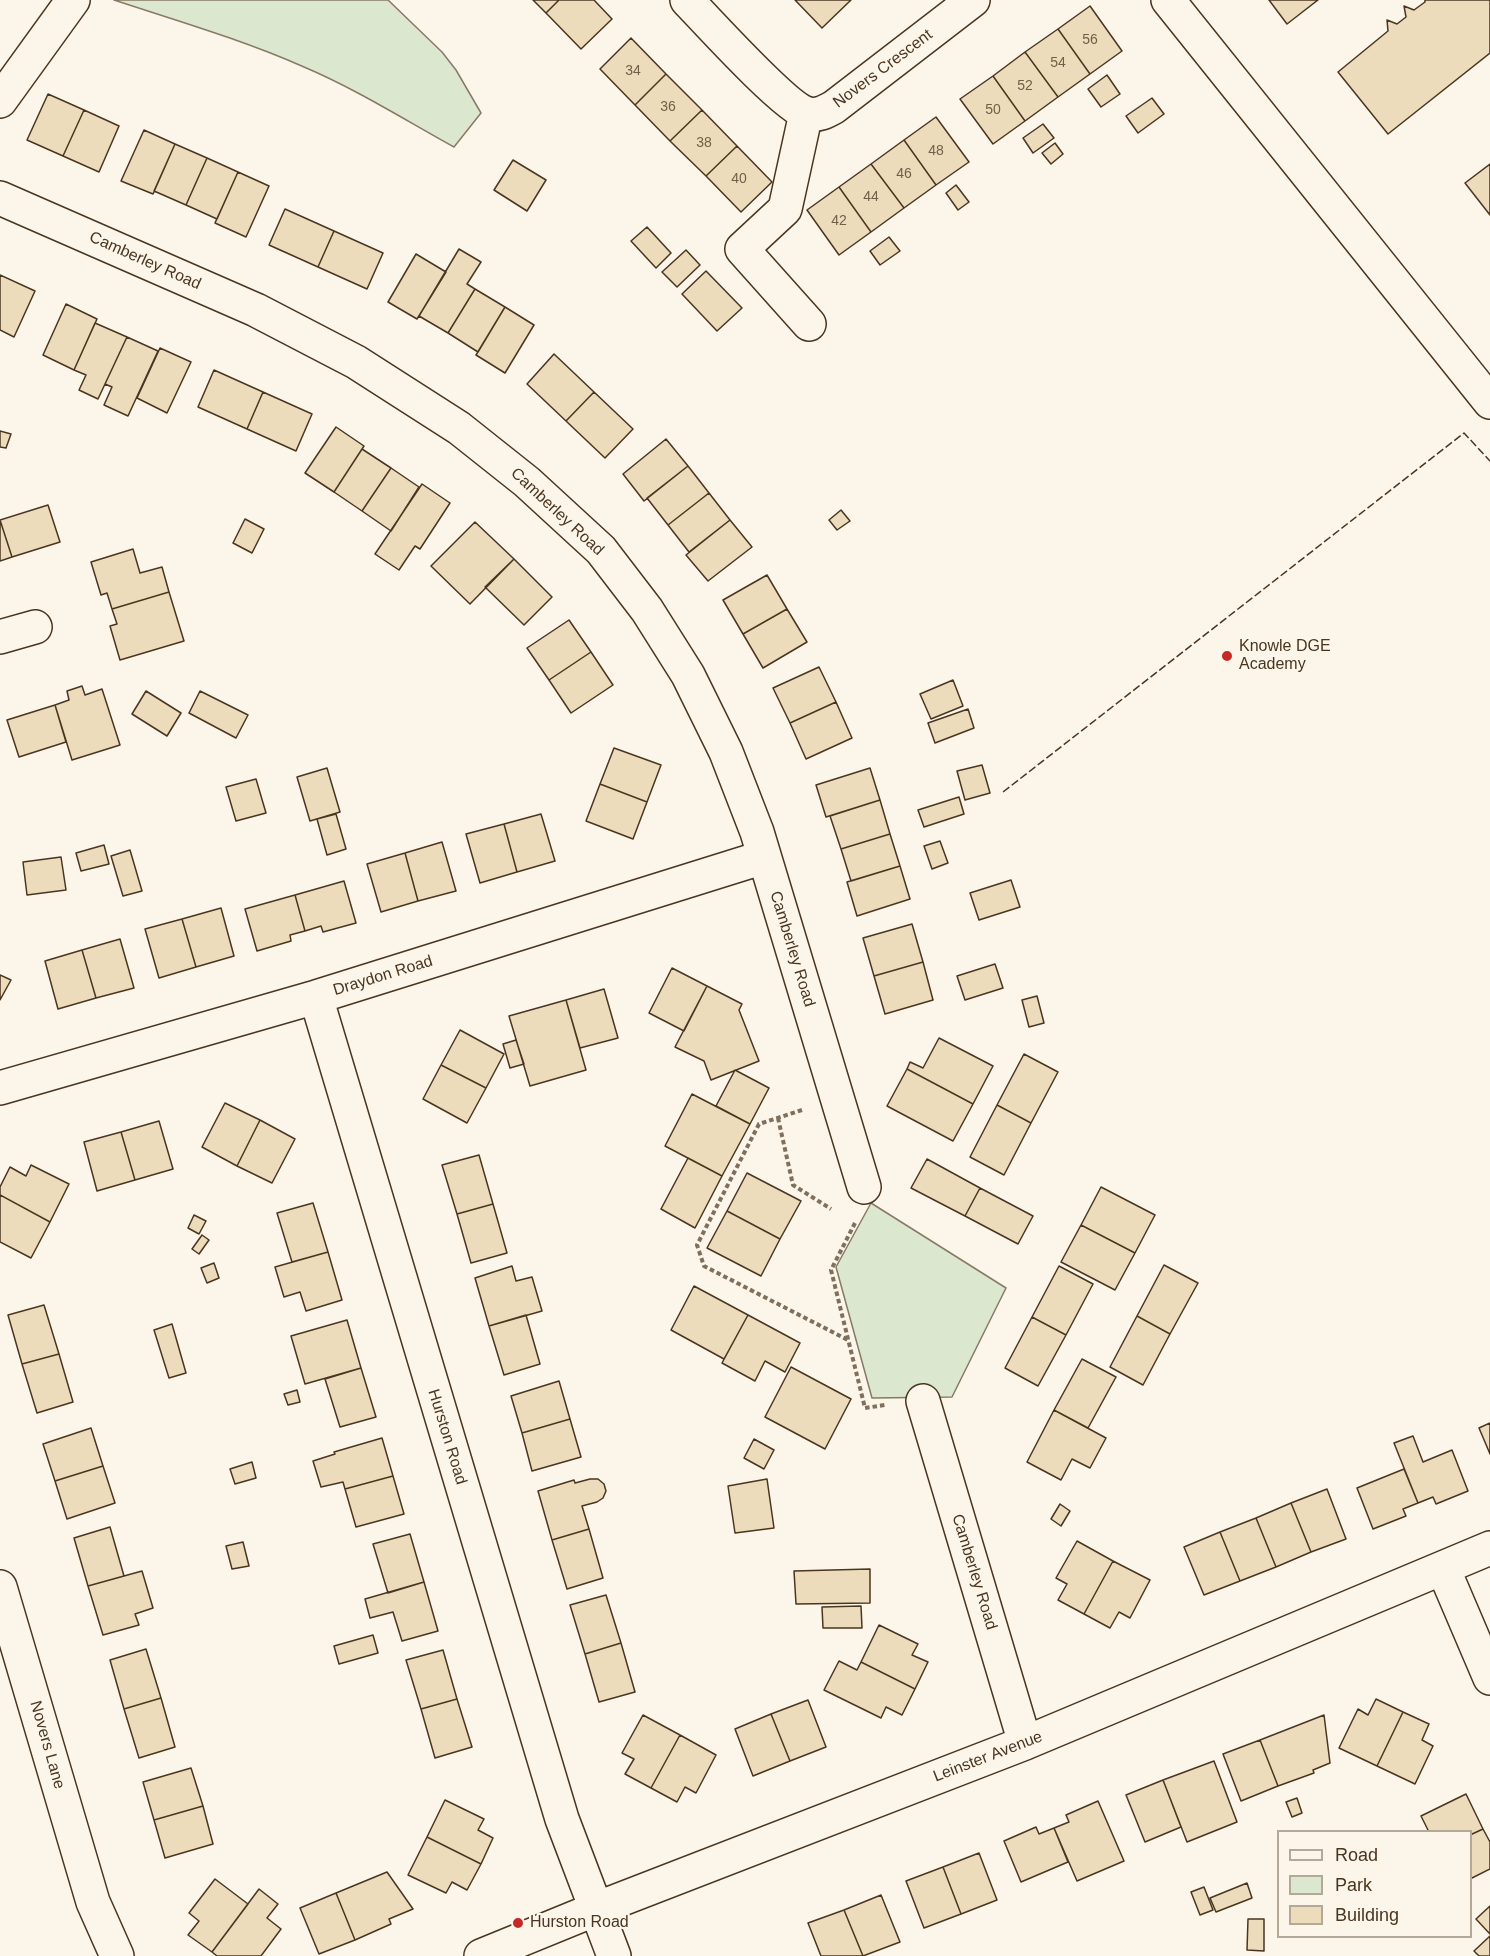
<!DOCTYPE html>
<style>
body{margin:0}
#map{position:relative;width:1490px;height:1956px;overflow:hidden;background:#fbf6e9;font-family:Helvetica,sans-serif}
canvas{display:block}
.legend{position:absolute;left:1277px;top:1830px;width:195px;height:108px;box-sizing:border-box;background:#fbf6e9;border:2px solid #b4a999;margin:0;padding:8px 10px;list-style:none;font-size:18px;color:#4a3520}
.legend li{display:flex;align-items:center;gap:12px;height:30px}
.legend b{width:30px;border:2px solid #b4a999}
</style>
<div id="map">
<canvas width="1490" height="1956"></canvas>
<ul class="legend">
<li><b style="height:8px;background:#fbf6e9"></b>Road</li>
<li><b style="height:16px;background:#dce7d0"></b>Park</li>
<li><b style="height:16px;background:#ecdcbc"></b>Building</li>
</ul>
</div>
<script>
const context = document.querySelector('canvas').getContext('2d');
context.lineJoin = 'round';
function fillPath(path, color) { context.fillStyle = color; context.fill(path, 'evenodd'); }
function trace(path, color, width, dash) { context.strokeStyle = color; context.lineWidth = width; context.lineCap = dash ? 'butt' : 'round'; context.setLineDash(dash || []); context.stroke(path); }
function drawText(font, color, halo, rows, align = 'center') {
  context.font = font + ' Helvetica,sans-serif'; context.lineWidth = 4.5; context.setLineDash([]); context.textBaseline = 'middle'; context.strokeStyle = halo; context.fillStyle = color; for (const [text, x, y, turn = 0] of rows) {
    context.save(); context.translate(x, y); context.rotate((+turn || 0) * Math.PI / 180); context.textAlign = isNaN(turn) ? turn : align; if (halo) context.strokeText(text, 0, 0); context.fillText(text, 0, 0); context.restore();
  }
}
const green = new Path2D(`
 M114,0H388L442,52L456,70L481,113L454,147C405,120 356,89 304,67C243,40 178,21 114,0Z
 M871,1203L1006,1288L952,1397L872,1398L836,1267Z`);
fillPath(green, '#dce7d0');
trace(green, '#887966', 1.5);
const building = new Path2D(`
 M533,0H559L546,13Z
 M559,0H594L612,19L581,49L546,13Z
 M795,0H851L822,28Z
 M1269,0H1318L1287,24Z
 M1425,0H1490V53L1388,134L1338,72L1388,31L1387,20L1397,24L1406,17L1404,6L1414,10L1425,2Z
 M1090,6L1122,51L1090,74L1058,29Z
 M1058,29L1090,74L1058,97L1025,52Z
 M631,38L666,74L635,105L600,69Z
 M1025,52L1058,97L1025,121L993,76Z
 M666,74L702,110L670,141L635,105Z
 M1107,75L1120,94L1101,107L1088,89Z
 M993,76L1025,121L993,144L960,99Z
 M48,94L84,110L63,156L27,140Z
 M1152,98L1164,114L1138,133L1126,116Z
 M84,110L119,126L99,172L63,156Z
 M702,110L737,146L706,176L670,141Z
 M936,117L969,162L936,185L904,140Z
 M1043,124L1054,138L1033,153L1023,138Z
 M144,130L175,144L153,194L121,181Z
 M904,140L936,185L904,208L871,164Z
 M1055,143L1063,154L1051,164L1042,153Z
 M175,144L207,158L186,205L154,191Z
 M737,146L772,182L741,212L706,176Z
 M207,158L238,172L217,219L186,205Z
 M513,160L546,180L527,211L494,190Z
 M871,164L904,208L871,232L839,187Z
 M1490,164V215L1465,183Z
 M238,172L269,186L246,237L215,223Z
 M956,185L969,202L958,210L946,193Z
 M839,187L871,232L839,255L807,210Z
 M285,209L334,231L318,267L269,245Z
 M647,227L671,253L656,268L631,241Z
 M334,231L383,253L367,289L318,267Z
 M889,237L900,251L880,265L870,251Z
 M459,249L481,262L467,284L475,289L448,333L419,316Z
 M686,250L700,265L677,287L662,272Z
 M416,254L446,272L417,319L388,302Z
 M706,271L742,308L717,331L682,294Z
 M0,275L35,291L14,337L0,330Z
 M475,289L505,307L478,352L448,333Z
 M66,304L97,319L74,370L43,355Z
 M505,307L534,325L505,373L476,355Z
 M95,323L127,337L98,399L79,390L86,375L74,370Z
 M127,337L158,351L128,416L104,405L112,387L105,384Z
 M160,348L191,362L167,413L137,398Z
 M554,354L594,392L566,421L527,384Z
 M214,370L263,392L247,429L198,407Z
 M263,392L312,414L296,451L247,429Z
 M594,392L633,429L605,458L566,421Z
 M336,427L364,446L334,492L305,473Z
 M0,431L11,434L6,448L0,447Z
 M666,439L688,466L644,501L623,474Z
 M362,449L391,468L362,511L334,492Z
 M688,466L709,493L668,525L647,498Z
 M391,468L419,487L391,531L362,511Z
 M422,484L450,503L420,549L415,546L399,570L375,554Z
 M709,493L730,520L689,552L668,525Z
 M48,505L60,542L12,557L0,520Z
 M841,510L850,521L837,530L829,520Z
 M245,519L264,529L252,553L233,543Z
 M0,520L12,557L0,561Z
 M730,520L752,547L708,581L686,555Z
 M475,522L514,559L470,604L431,566Z
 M133,549L140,573L162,567L169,592L112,609L107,593L101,595L91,562Z
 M514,559L552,597L524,625L485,587Z
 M767,575L787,609L743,634L723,600Z
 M169,592L184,641L120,660L110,626L117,624L112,609Z
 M787,609L807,642L763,668L743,634Z
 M569,620L591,652L549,680L527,648Z
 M591,652L613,685L571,713L549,680Z
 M819,667L836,702L790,723L773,688Z
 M953,680L963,706L931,719L920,694Z
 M82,686L85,695L102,689L120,745L72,760L55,705L69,700L67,691Z
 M146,691L181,713L167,736L132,714Z
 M200,691L248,715L236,738L189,713Z
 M836,702L852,738L806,759L790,723Z
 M55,705L66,742L19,757L7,720Z
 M968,709L974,728L935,743L928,723Z
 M614,748L661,765L647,802L600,784Z
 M982,765L990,793L965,800L957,771Z
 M327,768L340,812L310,821L297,777Z
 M870,768L880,800L826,817L816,785Z
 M256,779L266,813L236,821L226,787Z
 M600,784L647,802L633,839L586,821Z
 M959,797L964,814L924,827L918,810Z
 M880,800L890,834L841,849L830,816Z
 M336,814L346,849L327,855L317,819Z
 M541,814L555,861L517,872L504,824Z
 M504,824L517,872L480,883L466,834Z
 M890,834L900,866L851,881L841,849Z
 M940,841L948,863L932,869L924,846Z
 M442,842L456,891L418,901L405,853Z
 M104,845L109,864L81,871L76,853Z
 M130,850L142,891L123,896L111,856Z
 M405,853L418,901L381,912L367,864Z
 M61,857L66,890L27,895L23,862Z
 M900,866L910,899L857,916L847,882Z
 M1011,880L1020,907L979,920L970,893Z
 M344,881L356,923L323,932L321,926L305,931L295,895Z
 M295,895L305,931L290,935L291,941L257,951L245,909Z
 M221,908L234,956L196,967L182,919Z
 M182,919L196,967L159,978L145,929Z
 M912,924L923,962L874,976L863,938Z
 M120,939L134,988L96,998L82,950Z
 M82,950L96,998L58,1009L45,961Z
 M923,962L933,1000L885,1014L874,976Z
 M995,964L1003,988L965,1000L957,976Z
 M672,968L707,986L684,1031L649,1013Z
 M0,975L11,980L0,1000Z
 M707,986L742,1004L739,1010L759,1061L711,1080L704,1061L675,1047Z
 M604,989L618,1038L580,1048L566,1000Z
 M1037,996L1044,1023L1029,1027L1022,1000Z
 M566,1000L586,1070L530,1086L509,1016Z
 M460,1030L504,1054L486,1088L441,1065Z
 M939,1038L993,1066L973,1104L907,1069L910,1062L923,1068Z
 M516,1040L524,1064L510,1068L503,1044Z
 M1024,1054L1058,1072L1031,1123L997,1105Z
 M441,1065L486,1088L467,1123L423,1099Z
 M907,1069L973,1104L953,1141L887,1106Z
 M735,1070L769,1088L750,1124L716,1106Z
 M692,1094L750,1124L722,1176L665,1146Z
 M225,1103L260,1120L237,1166L202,1147Z
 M997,1105L1031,1123L1004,1175L970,1157Z
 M260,1120L295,1139L272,1183L237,1166Z
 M159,1121L173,1169L135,1180L121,1132Z
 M121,1132L135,1180L97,1191L84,1142Z
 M479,1155L493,1204L457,1214L442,1165Z
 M688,1158L722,1176L695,1228L661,1209Z
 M927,1159L980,1188L965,1216L911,1188Z
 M31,1165L69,1184L50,1222L0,1195V1187L10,1167L26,1176Z
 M747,1173L801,1201L780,1239L727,1211Z
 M1101,1187L1155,1215L1135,1253L1081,1225Z
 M980,1188L1033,1216L1018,1244L965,1216Z
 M0,1195L50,1222L31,1258L0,1242Z
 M313,1203L328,1252L292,1262L277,1213Z
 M493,1204L507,1253L471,1263L457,1214Z
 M727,1211L780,1239L761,1276L707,1248Z
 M194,1215L206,1221L199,1234L188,1228Z
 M1081,1225L1135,1253L1115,1290L1061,1262Z
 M202,1235L209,1240L199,1254L192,1249Z
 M328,1252L342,1300L306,1311L300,1292L284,1297L275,1267Z
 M214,1263L219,1278L207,1283L201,1268Z
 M1164,1265L1198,1283L1170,1334L1137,1316Z
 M512,1266L516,1281L532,1277L542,1311L489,1326L475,1278Z
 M1059,1266L1093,1284L1066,1335L1032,1317Z
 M694,1286L748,1315L724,1359L671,1330Z
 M44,1305L59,1354L22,1364L8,1315Z
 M526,1315L540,1364L504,1375L489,1326Z
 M748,1315L800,1343L785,1372L765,1361L755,1381L722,1363Z
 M1137,1316L1170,1334L1143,1385L1110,1367Z
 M1032,1317L1066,1335L1038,1386L1005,1368Z
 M347,1320L361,1368L305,1384L291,1336Z
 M172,1324L186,1373L169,1378L154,1330Z
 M59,1354L73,1402L37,1413L22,1364Z
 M1082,1359L1116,1377L1088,1428L1054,1410Z
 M791,1367L851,1399L825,1449L765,1417Z
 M361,1368L376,1417L340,1427L325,1379Z
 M559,1381L570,1419L522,1433L511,1396Z
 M297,1390L300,1402L288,1405L284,1394Z
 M1054,1410L1106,1438L1090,1468L1072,1459L1061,1480L1027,1462Z
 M570,1419L581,1457L532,1471L522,1433Z
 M1490,1423V1454L1479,1428Z
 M91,1428L103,1466L55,1481L43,1444Z
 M1413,1436L1423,1462L1452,1450L1468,1491L1436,1504L1433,1497L1418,1503L1394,1443Z
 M382,1438L393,1476L345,1489L343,1482L321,1487L313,1461L335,1454L334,1452Z
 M754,1439L774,1450L764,1469L744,1458Z
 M252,1462L256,1478L235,1484L230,1469Z
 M103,1466L115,1503L67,1519L55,1481Z
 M1404,1469L1418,1503L1403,1509L1406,1516L1373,1529L1357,1488Z
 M393,1476L404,1514L356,1527L345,1489Z
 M590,1479H598L604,1484L606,1491L603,1498L597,1502L582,1506L589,1529L552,1540L538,1491L574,1480L575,1483Z
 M767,1479L774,1528L735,1533L728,1486Z
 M1327,1489L1346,1539L1311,1552L1291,1503Z
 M1291,1503L1311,1552L1276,1567L1256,1518Z
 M1060,1504L1070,1511L1061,1526L1051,1519Z
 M1256,1518L1276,1567L1240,1581L1220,1532Z
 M110,1527L124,1576L88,1586L74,1538Z
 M589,1529L603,1578L567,1589L552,1540Z
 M1220,1532L1240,1581L1204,1595L1184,1547Z
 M410,1534L424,1582L388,1593L373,1544Z
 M1077,1541L1113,1561L1084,1614L1058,1600L1067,1584L1056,1578Z
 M243,1542L249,1566L232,1569L226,1546Z
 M1113,1561L1150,1580L1130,1618L1119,1612L1110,1628L1084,1614Z
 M870,1569V1603L796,1604L794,1571Z
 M142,1571L153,1608L135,1614L139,1625L103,1635L88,1586Z
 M424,1582L438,1631L402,1641L393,1612L370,1618L365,1599Z
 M606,1595L621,1643L585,1654L570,1605Z
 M861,1606L862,1628H823L822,1607Z
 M879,1625L918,1644L912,1655L928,1662L915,1689L861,1662Z
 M373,1635L378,1653L339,1664L334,1646Z
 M621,1643L635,1692L599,1702L585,1654Z
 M146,1649L161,1698L124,1709L110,1660Z
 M443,1650L457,1699L421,1709L406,1660Z
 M839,1661L857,1670L861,1662L915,1689L902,1715L886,1707L881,1718L824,1690Z
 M161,1698L175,1747L139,1758L124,1709Z
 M457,1699L472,1747L435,1758L421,1709Z
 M1376,1699L1403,1712L1377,1766L1339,1748L1358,1709L1368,1715Z
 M808,1700L826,1747L790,1761L771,1714Z
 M1403,1712L1429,1724L1422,1740L1433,1746L1415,1784L1377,1766Z
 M771,1714L790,1761L753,1776L735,1729Z
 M643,1715L680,1735L651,1788L625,1774L634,1759L622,1753Z
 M1324,1715L1330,1763L1313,1770L1314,1773L1278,1786L1260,1740Z
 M680,1735L716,1755L696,1793L685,1787L677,1802L651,1788Z
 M1260,1740L1278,1786L1241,1801L1223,1754Z
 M1214,1761L1237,1822L1187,1842L1163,1780Z
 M191,1768L203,1806L154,1820L143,1782Z
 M1163,1780L1181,1827L1145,1842L1126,1795Z
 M1466,1794L1483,1829L1470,1835V1832H1429L1421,1816Z
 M1297,1798L1302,1813L1292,1817L1286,1802Z
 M445,1800L484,1819L478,1830L493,1838L481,1864L427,1837Z
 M1098,1801L1124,1861L1077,1881L1054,1828L1069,1822L1066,1815Z
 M203,1806L213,1844L165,1858L154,1820Z
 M1036,1827L1039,1834L1054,1828L1068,1862L1021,1882L1004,1841Z
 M1483,1829L1490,1842V1869L1470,1879V1835Z
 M427,1837L481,1864L467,1890L452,1882L446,1893L408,1875Z
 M979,1853L997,1900L961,1914L943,1867Z
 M943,1867L961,1914L924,1928L906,1881Z
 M387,1872L413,1909L389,1919L391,1924L355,1940L336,1893Z
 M215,1879L248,1904L212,1952L188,1935L199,1921L189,1913Z
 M1247,1883L1252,1898L1216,1912L1210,1898Z
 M1204,1887L1213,1910L1200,1915L1191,1892Z
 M259,1889L278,1904L267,1918L281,1929L261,1956H217L212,1952Z
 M336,1893L355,1940L319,1954L300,1908Z
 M881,1895L900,1942L863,1956L844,1910Z
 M1490,1906V1934L1476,1919Z
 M844,1910L863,1956H821L808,1923Z
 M1248,1919H1264V1951L1247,1950Z
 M1490,1936V1956H1479L1474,1951Z`);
fillPath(building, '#ecdcbc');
trace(building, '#4a3520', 1.5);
const minor = new Path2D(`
 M687,0C707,21 786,108 808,114C818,116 825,112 834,107L973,0
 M1168,0L1490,402
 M0,101L73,0
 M806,113L785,209L742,249L809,324
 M0,198L256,310L356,362L459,428L527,482L601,550L647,610L688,675L726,752L757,832L864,1187
 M0,637L35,627
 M316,997L562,1819L614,1956
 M0,1088L316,997L764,857
 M923,1401L1025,1743
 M1443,1568L1490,1678
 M0,1587L93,1902L117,1956
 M481,1956L596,1909L1025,1743L1490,1548`);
trace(minor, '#4a3520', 36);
trace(new Path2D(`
 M802,1110L759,1124L697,1245L704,1266L848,1340
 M778,1118L793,1185L831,1209
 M855,1223L831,1270L865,1408L885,1405`), '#7f6f5c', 4, [4.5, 3]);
trace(minor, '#fbf6e9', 33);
trace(new Path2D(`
 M1003,792L1464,433L1490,461`), '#4a3520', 1.5, [8, 3]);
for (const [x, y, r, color] of [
 [1227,656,6,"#c62828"],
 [518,1923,6,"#c62828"]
]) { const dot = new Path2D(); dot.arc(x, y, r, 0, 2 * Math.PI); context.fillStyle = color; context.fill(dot); trace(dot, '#fbf6e9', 2); }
drawText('14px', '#725f47', null, [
 ["56",1090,40],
 ["54",1058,63],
 ["34",633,71],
 ["52",1025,86],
 ["36",668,107],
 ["50",993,110],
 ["38",704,143],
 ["48",936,151],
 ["46",904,174],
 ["40",739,179],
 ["44",871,197],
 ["42",839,221]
]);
drawText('16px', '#4a3520', '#fbf6e9', [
 ["Novers Crescent",883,69,-37],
 ["Camberley Road",145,261,24],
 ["Camberley Road",557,512,43],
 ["Camberley Road",792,949,73],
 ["Draydon Road",383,976,-17],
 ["Hurston Road",447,1437,73],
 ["Camberley Road",974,1572,73],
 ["Novers Lane",47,1745,74],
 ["Leinster Avenue",988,1757,-21]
]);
drawText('16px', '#4a3520', '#fbf6e9', [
 ["Knowle DGE",1239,647],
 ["Academy",1239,665],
 ["Hurston Road",530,1923]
], 'left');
</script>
